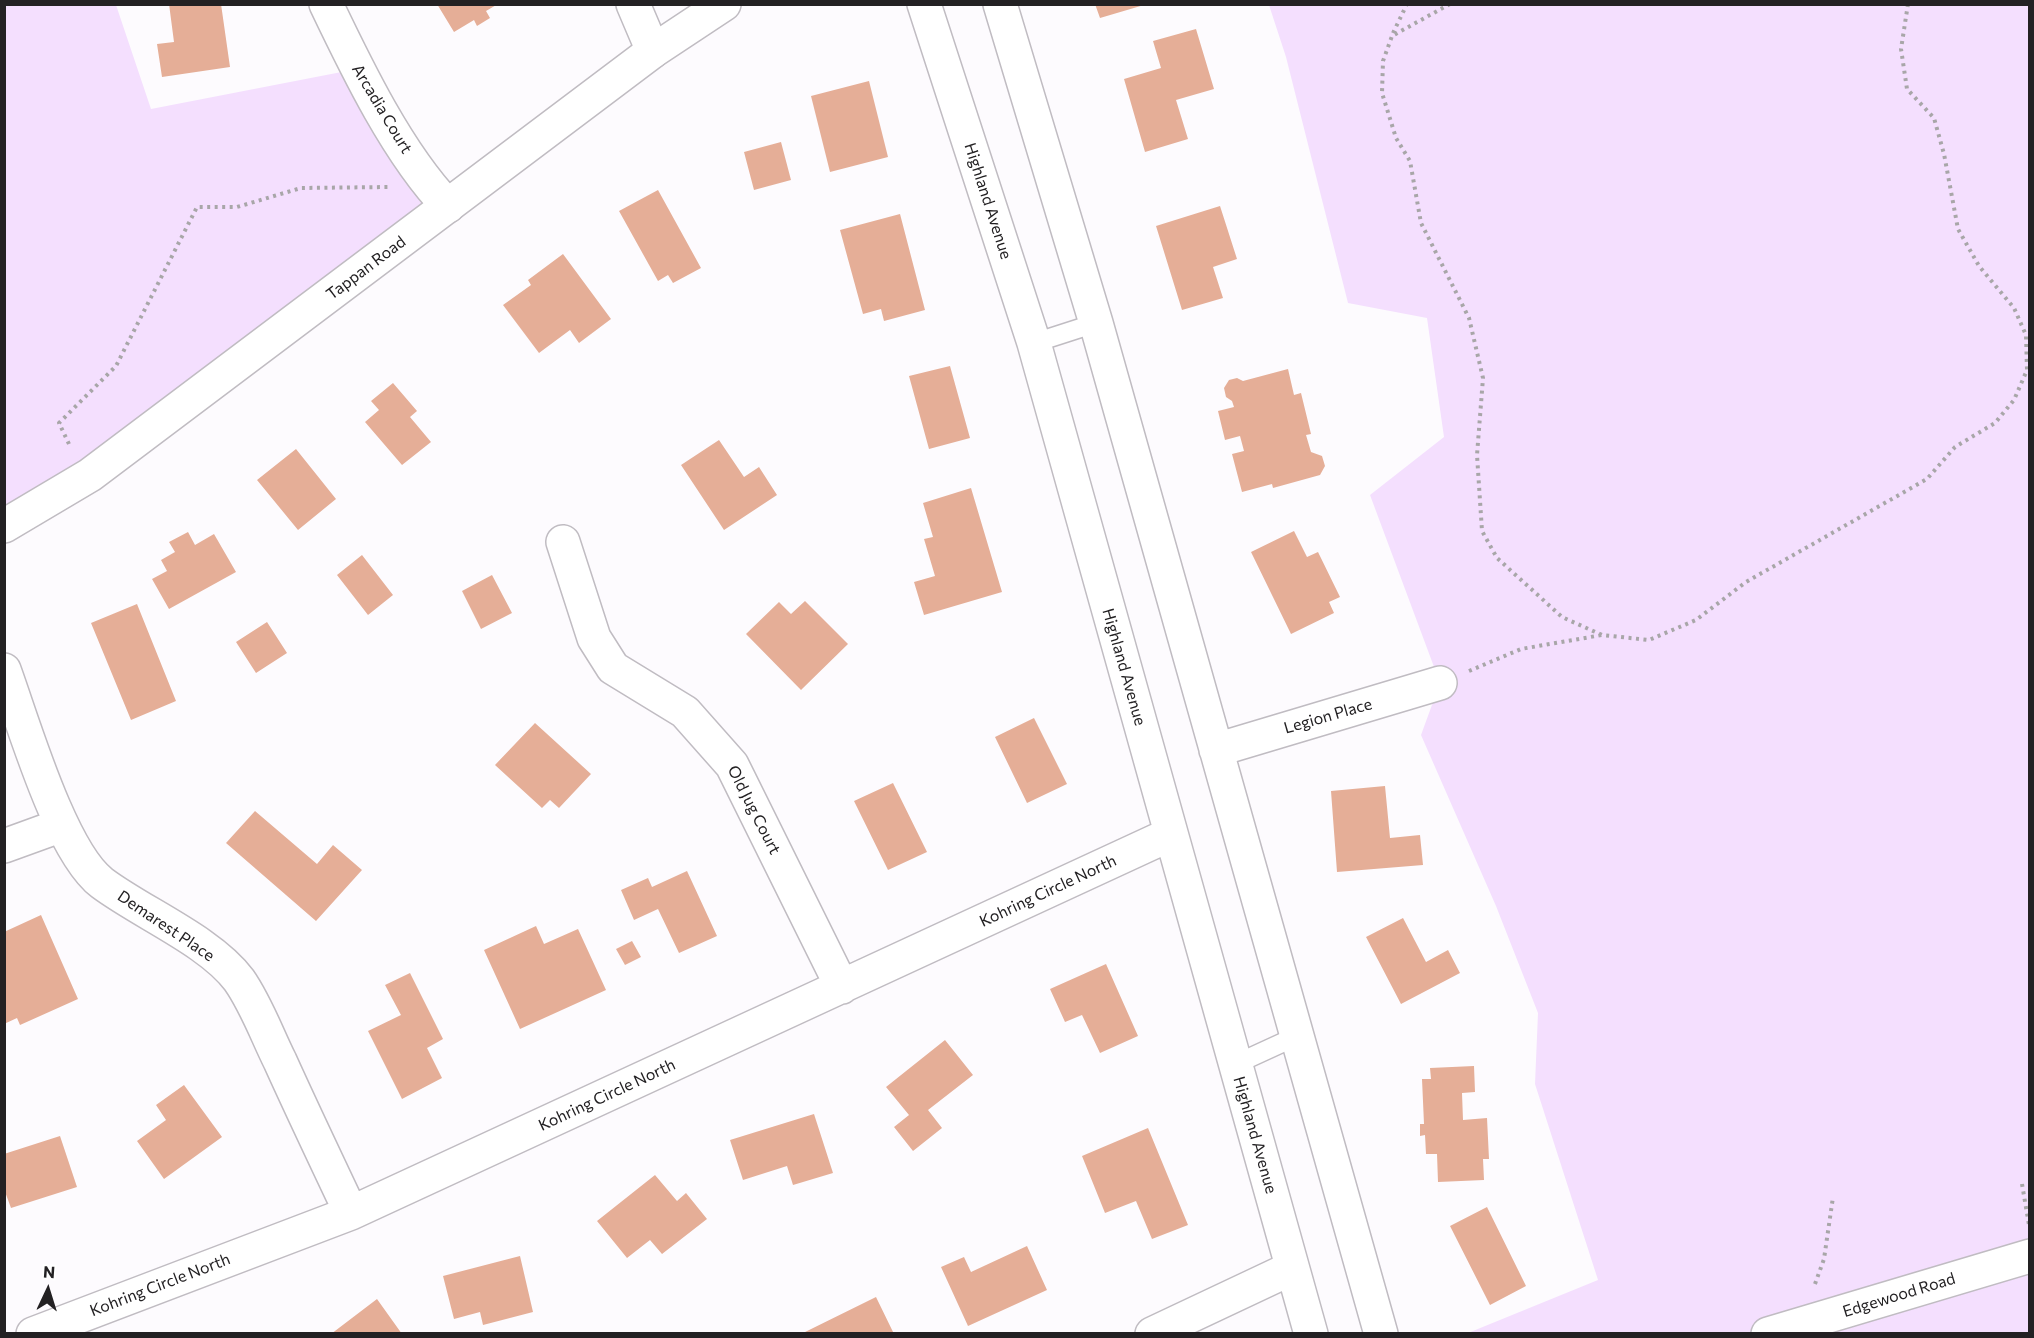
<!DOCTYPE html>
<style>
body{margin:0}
#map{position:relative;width:2034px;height:1338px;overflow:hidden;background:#fdfbfe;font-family:Commissioner,sans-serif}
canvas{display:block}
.frame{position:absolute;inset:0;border:6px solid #232123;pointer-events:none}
.north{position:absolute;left:18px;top:1260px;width:60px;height:60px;-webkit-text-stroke:4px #fff;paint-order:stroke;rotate:4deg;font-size:16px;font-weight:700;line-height:24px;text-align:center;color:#232123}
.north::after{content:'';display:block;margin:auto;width:21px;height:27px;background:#232123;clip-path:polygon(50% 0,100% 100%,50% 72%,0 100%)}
</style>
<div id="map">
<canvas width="2034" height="1338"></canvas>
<div class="frame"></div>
<div class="north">N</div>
</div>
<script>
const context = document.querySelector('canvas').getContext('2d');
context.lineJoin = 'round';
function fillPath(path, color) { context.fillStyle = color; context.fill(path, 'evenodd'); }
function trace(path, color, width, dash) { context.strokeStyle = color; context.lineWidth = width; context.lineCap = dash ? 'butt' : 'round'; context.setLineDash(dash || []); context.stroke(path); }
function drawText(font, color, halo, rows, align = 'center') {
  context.font = font + ' Commissioner,sans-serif'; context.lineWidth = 6; context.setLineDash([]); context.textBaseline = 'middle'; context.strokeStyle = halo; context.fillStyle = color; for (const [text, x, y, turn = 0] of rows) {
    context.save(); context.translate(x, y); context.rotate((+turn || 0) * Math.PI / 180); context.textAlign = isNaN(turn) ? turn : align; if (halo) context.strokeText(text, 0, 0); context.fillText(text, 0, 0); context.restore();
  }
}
fillPath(new Path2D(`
 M4,5H116L151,109L357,69L448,206L4,526Z
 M1269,5H2029V1333H1468L1598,1280L1535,1084L1538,1013L1496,906L1421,735L1440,683L1370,495L1444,437L1427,318L1348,303L1286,57Z`), '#f4dffe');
fillPath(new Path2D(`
 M169,4H221L230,67L162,77L157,44L174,42Z
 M437,4H498L486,11L490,18L477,26L474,20L454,32Z
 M1095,4H1144V5L1100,18Z
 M1196,29L1214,89L1176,100L1188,139L1145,152L1124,79L1161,68L1153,41Z
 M869,81L888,157L830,172L811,96Z
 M781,142L791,180L754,190L744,152Z
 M658,190L701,268L673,283L668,275L658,281L619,211Z
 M1220,206L1237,259L1213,267L1223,298L1182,310L1156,226Z
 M900,214L925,310L884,321L881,309L863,314L840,230Z
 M563,254L611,319L579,343L570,330L539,353L503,305L531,285L528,280Z
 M950,366L970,438L929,449L909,376Z
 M1288,369L1294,395L1301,393L1311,434L1306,435L1311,452L1322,456L1325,466L1320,475L1273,488L1272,484L1242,492L1232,454L1244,451L1240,436L1225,440L1218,411L1234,407L1232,401L1226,397L1224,388L1229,380L1237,378L1243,381Z
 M393,383L417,411L410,417L431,442L402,465L365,422L379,410L371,401Z
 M719,440L744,477L759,467L777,495L724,530L681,465Z
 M296,449L336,499L298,530L257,480Z
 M971,488L1002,592L924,615L914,582L935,576L924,539L933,537L923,503Z
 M1294,531L1307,557L1318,552L1340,597L1329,602L1334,613L1291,634L1251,552Z
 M188,532L195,545L214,534L236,572L169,609L152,579L167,571L161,560L175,552L169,542Z
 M362,555L393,595L368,615L337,575Z
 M492,575L512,613L481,629L462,591Z
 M805,601L848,644L801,690L746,634L779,602L791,614Z
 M137,604L176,701L131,720L91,623Z
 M267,622L287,653L256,673L236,642Z
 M1034,718L1067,784L1027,803L995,737Z
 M535,723L591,774L559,808L550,800L542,808L495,765Z
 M893,783L927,852L888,870L854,801Z
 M1385,786L1390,838L1420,835L1423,865L1337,872L1331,791Z
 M255,811L317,864L333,845L362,870L316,921L226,843Z
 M687,871L717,936L679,953L658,909L634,920L621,890L648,878L652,887Z
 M41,915L78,999L20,1025L17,1018L4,1024V932Z
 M1403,918L1426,962L1448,950L1460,973L1401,1004L1366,937Z
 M536,926L544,944L578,929L606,990L520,1029L484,950Z
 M632,941L641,957L625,965L616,949Z
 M1106,964L1138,1036L1100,1053L1082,1015L1065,1022L1050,989Z
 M410,973L443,1039L427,1048L442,1078L402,1099L368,1031L401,1015L385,985Z
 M945,1040L973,1075L928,1110L942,1128L913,1151L894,1127L909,1115L886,1087Z
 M1474,1066L1475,1092L1462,1093L1463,1120L1487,1118L1489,1159H1483L1484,1180L1438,1182L1437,1154H1426L1425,1135L1420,1136V1124H1424L1422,1079H1431L1430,1068Z
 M184,1085L222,1137L164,1179L137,1141L166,1120L156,1105Z
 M814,1114L833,1173L793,1185L787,1166L743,1180L730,1140Z
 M1148,1128L1188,1225L1152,1239L1136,1201L1105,1213L1082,1156Z
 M60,1136L77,1187L11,1208L4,1189V1154Z
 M655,1175L677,1201L686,1193L707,1219L662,1254L650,1240L627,1258L597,1221Z
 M1487,1207L1526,1286L1490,1305L1450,1226Z
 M1027,1246L1047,1290L968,1326L941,1267L964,1257L971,1272Z
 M520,1256L533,1312L483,1325L480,1312L454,1319L443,1276Z
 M876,1297L894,1334H801Z
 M377,1299L402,1334H331Z`), '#e5ae97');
const lane = new Path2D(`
 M1034,343L1096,323
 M1236,1064L1297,1036`);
const street = new Path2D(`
 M326,4C357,69 398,154 448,206
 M633,4L653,51
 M924,4L1034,343L1311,1334
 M1000,4L1096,323L1381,1334
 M563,542L594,638L613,668L685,712L732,765L842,987
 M4,670C23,722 60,851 102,883C142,913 210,941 239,980C256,1004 267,1035 280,1061C303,1112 327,1162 351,1213
 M1216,750L1440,683
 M4,846L62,825
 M33,1334L351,1213L1171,834
 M1152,1334L1292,1268
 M1768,1334L2030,1256`);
const secondary = new Path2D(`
 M4,526L90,475L653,51L724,4`);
trace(lane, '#c0bcc2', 21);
trace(street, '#c0bcc2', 36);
trace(secondary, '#c0bcc2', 36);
trace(new Path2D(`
 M1450,4L1392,36L1383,61L1382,93L1396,138L1410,161L1421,223L1469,318L1483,378L1477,455L1482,531L1497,558L1562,617L1602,635L1649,640L1696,620L1746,582L1927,479L1955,447L1995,423L2014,400L2027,370L2026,335L2014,308L1979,266L1958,229L1944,154L1934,118L1907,89L1901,49L1908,4
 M1393,33L1407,4
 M69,444L59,423L116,366L197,207H237L301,188L388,187
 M1469,671L1521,649L1602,635
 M2022,1184L2029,1225
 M1815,1284L1824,1259L1833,1197`), '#a8a6a8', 4, [3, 4.5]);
trace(lane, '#fff', 18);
trace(street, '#fff', 33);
trace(secondary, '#fff', 33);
drawText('16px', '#232123', '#fff', [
 ["Arcadia Court",382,109,59],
 ["Highland Avenue",988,201,72],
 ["Tappan Road",366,268,-37],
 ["Highland Avenue",1124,667,74],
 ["Legion Place",1328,716,-16],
 ["Old Jug Court",754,810,63],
 ["Kohring Circle North",1048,891,-25],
 ["Demarest Place",166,926,34],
 ["Kohring Circle North",607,1095,-25],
 ["Highland Avenue",1255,1135,74],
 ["Kohring Circle North",160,1285,-21],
 ["Edgewood Road",1899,1295,-17]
]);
</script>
